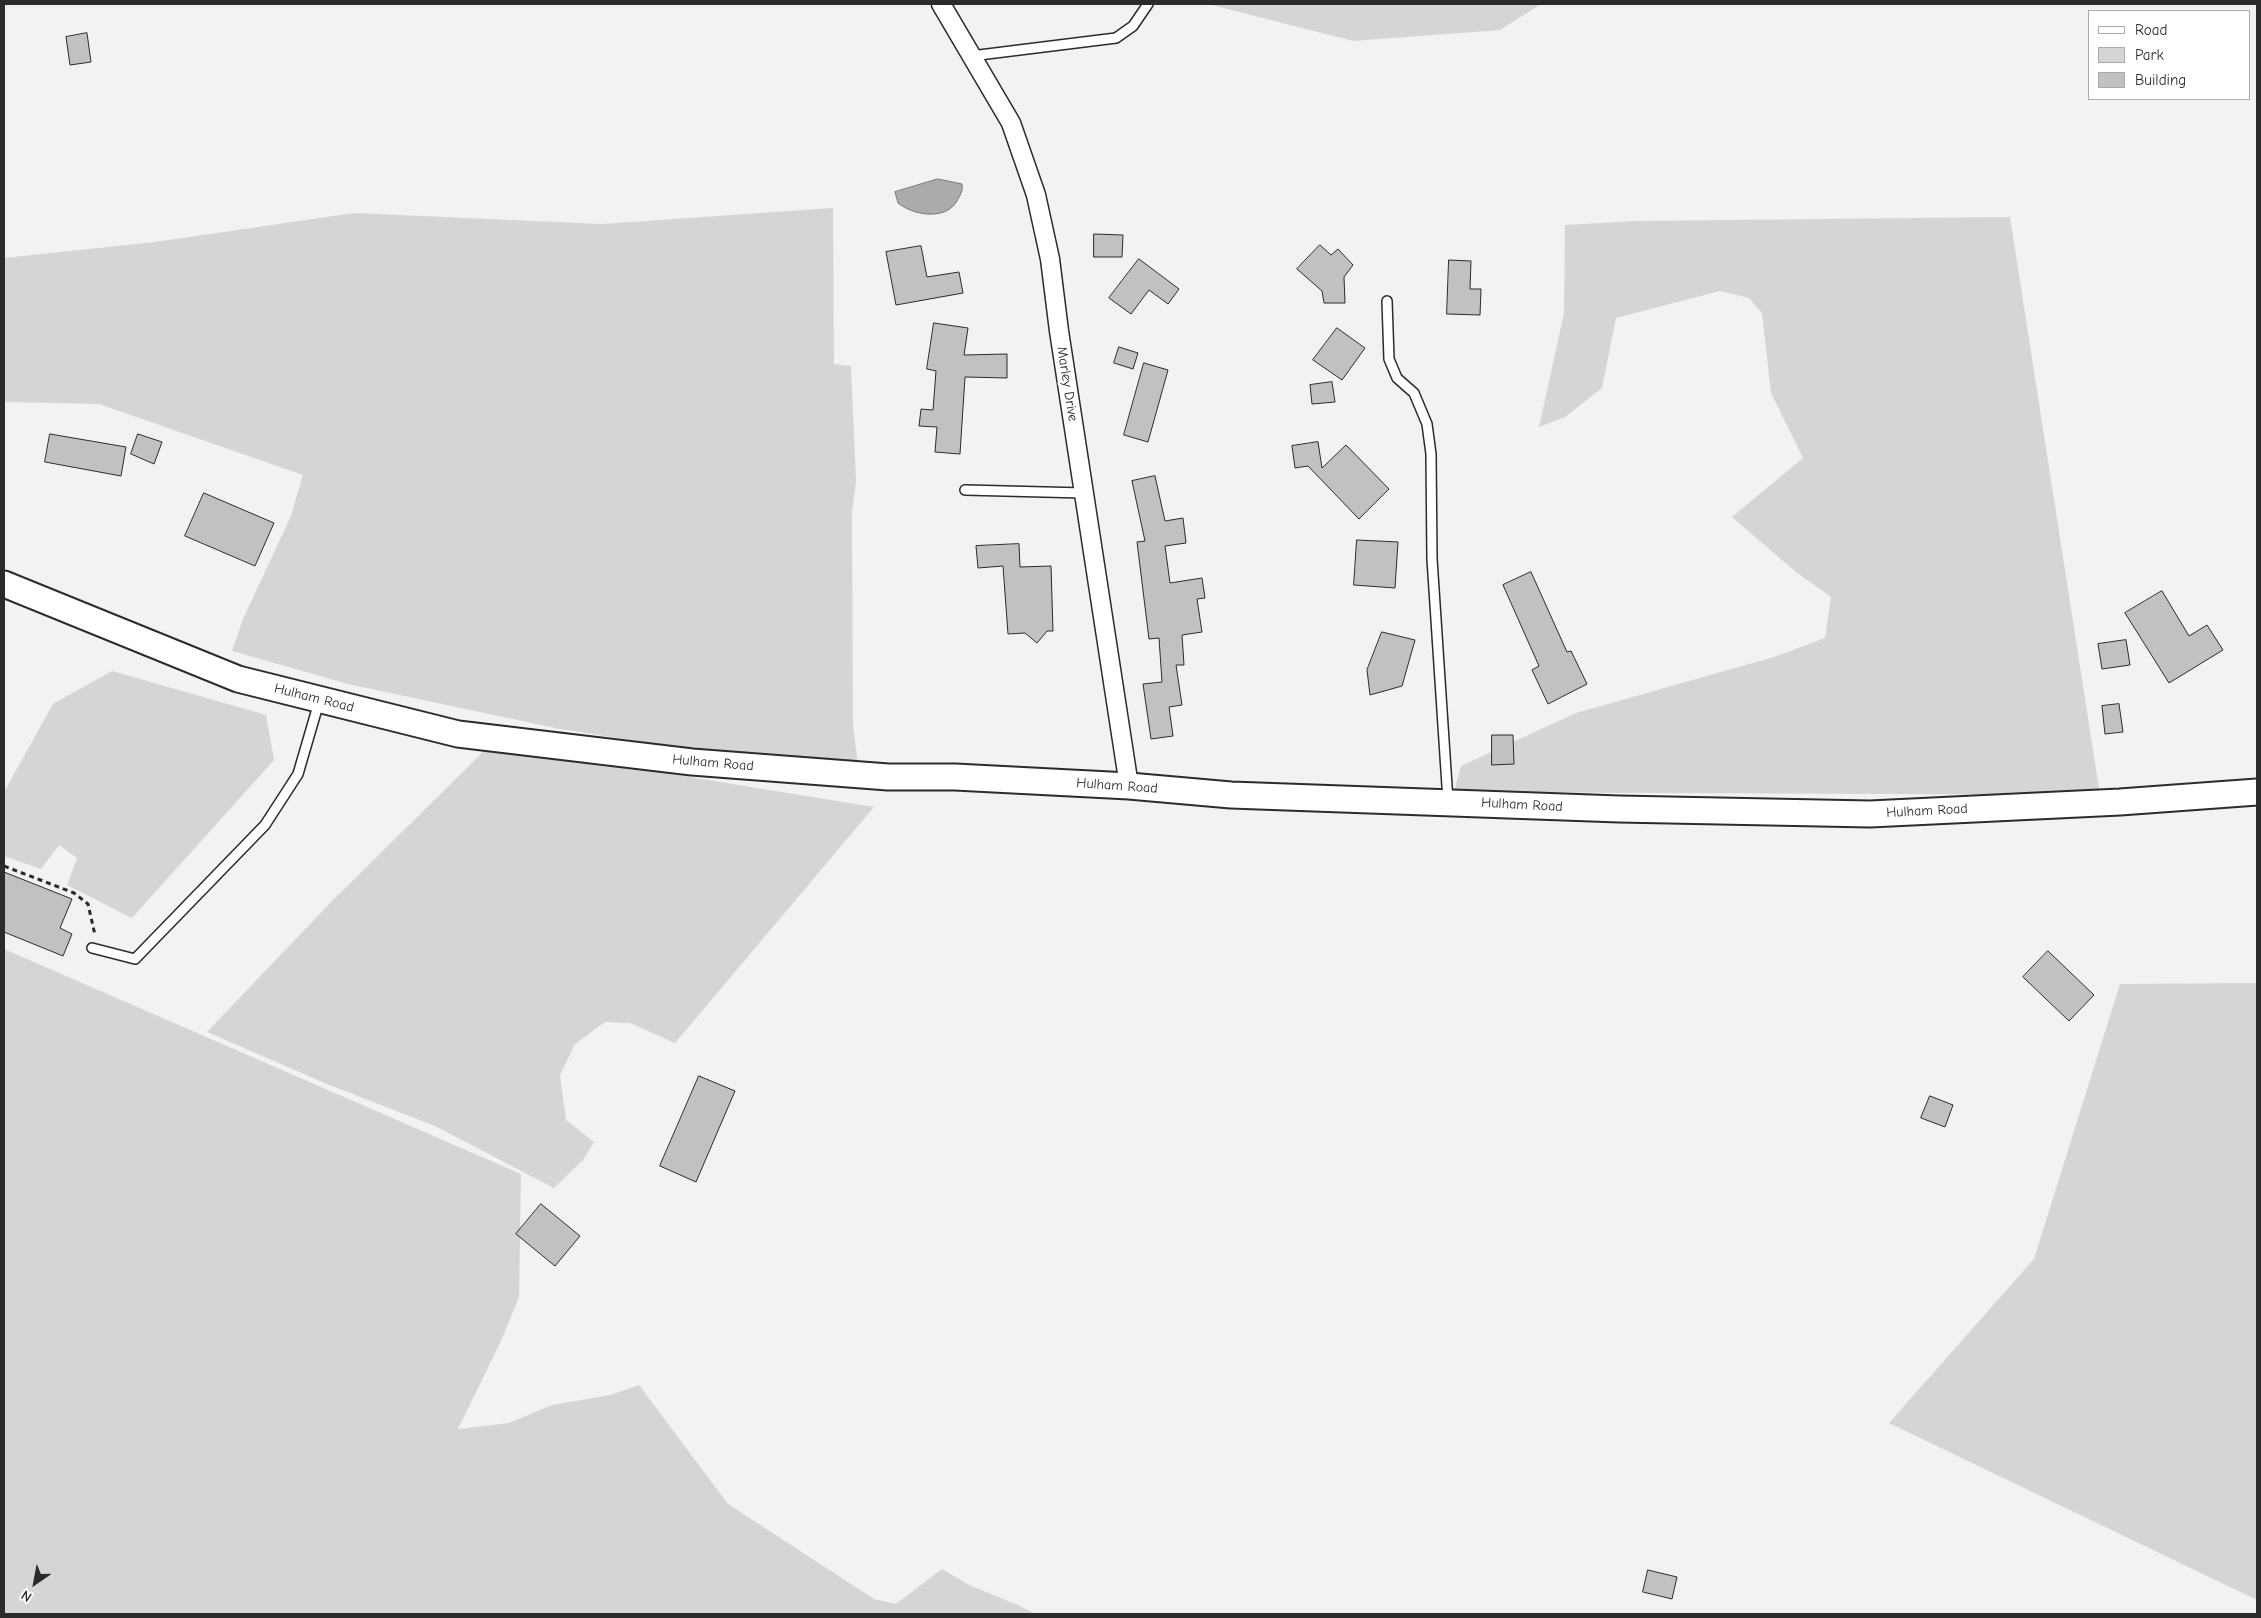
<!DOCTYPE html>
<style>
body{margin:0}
#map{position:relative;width:2261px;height:1618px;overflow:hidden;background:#f2f2f2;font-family:"Comic Neue",sans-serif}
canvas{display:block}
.frame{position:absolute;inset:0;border:5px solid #2b2b2b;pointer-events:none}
.legend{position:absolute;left:2088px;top:10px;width:162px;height:90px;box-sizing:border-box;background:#fff;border:1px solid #aaa;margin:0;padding:6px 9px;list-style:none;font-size:15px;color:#2b2b2b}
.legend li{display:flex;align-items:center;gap:10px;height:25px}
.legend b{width:25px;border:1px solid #aaa}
.north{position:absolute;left:10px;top:1558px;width:50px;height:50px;-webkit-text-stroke:4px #fff;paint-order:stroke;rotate:213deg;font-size:14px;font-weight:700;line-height:20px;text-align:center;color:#2b2b2b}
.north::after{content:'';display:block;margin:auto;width:18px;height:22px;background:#2b2b2b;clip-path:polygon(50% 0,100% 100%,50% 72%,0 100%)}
</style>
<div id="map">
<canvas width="2261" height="1618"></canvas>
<div class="frame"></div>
<ul class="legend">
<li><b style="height:6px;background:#fff"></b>Road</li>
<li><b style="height:14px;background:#d5d5d5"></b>Park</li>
<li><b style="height:14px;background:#c1c1c1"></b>Building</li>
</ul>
<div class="north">N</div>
</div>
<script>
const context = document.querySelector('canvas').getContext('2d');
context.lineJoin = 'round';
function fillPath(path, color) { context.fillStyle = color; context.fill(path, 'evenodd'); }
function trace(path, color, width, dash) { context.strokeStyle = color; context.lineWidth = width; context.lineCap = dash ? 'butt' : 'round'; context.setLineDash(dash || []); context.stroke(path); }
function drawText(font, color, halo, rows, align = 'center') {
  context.font = font + ' "Comic Neue",sans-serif'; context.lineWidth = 5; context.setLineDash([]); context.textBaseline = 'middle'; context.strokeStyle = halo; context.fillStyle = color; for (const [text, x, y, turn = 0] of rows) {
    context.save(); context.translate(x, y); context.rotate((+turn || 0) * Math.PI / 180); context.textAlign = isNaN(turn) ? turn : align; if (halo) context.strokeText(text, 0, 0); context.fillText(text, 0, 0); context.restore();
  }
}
fillPath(new Path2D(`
 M1208,4H1541L1500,30L1353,41Z
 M833,208L834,364L851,366L856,481L852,511L853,725L858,765L711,753L555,728L348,684L232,651L243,619L291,516L303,475L99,404L4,402V258L155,242L354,213L602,224Z
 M2010,217L2100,795L1454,792L1461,766L1576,713L1774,657L1825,638L1831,597L1796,572L1732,517L1803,458L1771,393L1762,313L1749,298L1720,291L1616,318L1602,388L1565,417L1539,427L1564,313L1565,225L1637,221Z
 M112,671L266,715L274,760L132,918L67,885L77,858L59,845L41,869L4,856V792L53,704Z
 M487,744L874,807L675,1043L630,1023L605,1022L575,1044L560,1075L566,1120L594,1142L583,1160L554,1188L435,1126L327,1084L207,1032L334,899L479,756Z
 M4,949L521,1174L519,1297L500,1343L458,1429L509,1423L552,1405L611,1395L639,1385L728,1504L874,1599L896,1604L942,1569L969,1585L1020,1606L1035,1614H4Z
 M2257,983V1600L1889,1423L2034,1259L2120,984Z`), '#d5d5d5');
const water = new Path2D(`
 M938,179L962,184C963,190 961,194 958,199C948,221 914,216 898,203L895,192Z`);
fillPath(water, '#ababab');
trace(water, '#787878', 1);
const building = new Path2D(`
 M87,33L91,62L70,65L66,37Z
 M1094,234L1123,235L1122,257H1094Z
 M1320,245L1331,255L1338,249L1353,265L1344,277L1345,303H1324L1322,291L1297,269Z
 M921,246L927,277L959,272L963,293L896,305L886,252Z
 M1139,259L1179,289L1168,304L1149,290L1131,314L1109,298Z
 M1449,260L1471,261L1470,289H1481L1480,315L1447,314Z
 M934,323L968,328L964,355L1007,354V378L965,377L960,454L935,452L937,427L919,426L921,409L933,410L936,371L927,369Z
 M1337,328L1365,348L1342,380L1313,360Z
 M1119,347L1138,353L1133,369L1114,363Z
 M1144,363L1168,370L1148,442L1124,435Z
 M1332,382L1335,402L1312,404L1310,385Z
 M50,434L126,447L121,476L45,462Z
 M138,434L162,442L154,464L131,454Z
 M1318,442L1322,468L1346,445L1389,489L1359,519L1308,466L1295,468L1292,446Z
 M1155,476L1165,521L1183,518L1186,543L1165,546L1170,583L1202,578L1205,598L1197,599L1202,632L1182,635L1184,665H1176L1182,705L1169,707L1173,736L1151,739L1143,684L1162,682L1159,638L1149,639L1137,542L1145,541L1132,481Z
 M204,493L274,523L255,566L185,536Z
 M1357,540L1398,542L1395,588L1354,585Z
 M1019,544L1020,567L1051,566L1053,631H1047L1037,643L1025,633L1008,634L1003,566L978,568L976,546Z
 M1531,572L1567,652L1571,651L1587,684L1548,704L1532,670L1539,666L1503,585Z
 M2162,591L2189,636L2207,625L2223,650L2169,683L2125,613Z
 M1382,632L1415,640L1402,686L1370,695L1367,670Z
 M2126,640L2130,665L2102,669L2098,644Z
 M2119,704L2123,732L2105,734L2102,706Z
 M1492,735H1513L1514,764L1492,765Z
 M4,872L72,899L60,928L72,934L63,956L4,932Z
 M2048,951L2094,995L2069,1021L2023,977Z
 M699,1076L735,1091L696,1182L660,1166Z
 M1930,1096L1953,1105L1945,1127L1921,1118Z
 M541,1204L580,1236L555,1266L516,1234Z
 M1648,1570L1677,1577L1672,1599L1643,1592Z`);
fillPath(building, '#c1c1c1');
trace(building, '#2b2b2b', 1);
const lane = new Path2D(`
 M971,56L1116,38L1133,26L1148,4
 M1387,301L1389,359L1397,378L1414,393L1427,424L1431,454L1432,559L1448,801
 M965,490L1084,493
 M92,948L135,959L265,825L298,774L319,702`);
const street = new Path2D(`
 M941,4L1011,123L1036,195L1050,259L1059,331L1129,786`);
const secondary = new Path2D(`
 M4,584L238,679L458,734L692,762L888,777H955L1129,786L1231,795L1619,809L1870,814L2120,802L2257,792`);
trace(lane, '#2b2b2b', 12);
trace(street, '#2b2b2b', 21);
trace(secondary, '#2b2b2b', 29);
trace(new Path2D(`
 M4,866L74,893L88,904L95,935`), '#2b2b2b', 3, [5, 4]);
trace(lane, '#fff', 9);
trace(street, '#fff', 18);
trace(secondary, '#fff', 25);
drawText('14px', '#2b2b2b', '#fff', [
 ["Marley Drive",1067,384,81],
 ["Hulham Road",314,698,14],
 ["Hulham Road",713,763,5],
 ["Hulham Road",1117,786,4],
 ["Hulham Road",1522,805,3],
 ["Hulham Road",1927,811,-3]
]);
</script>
